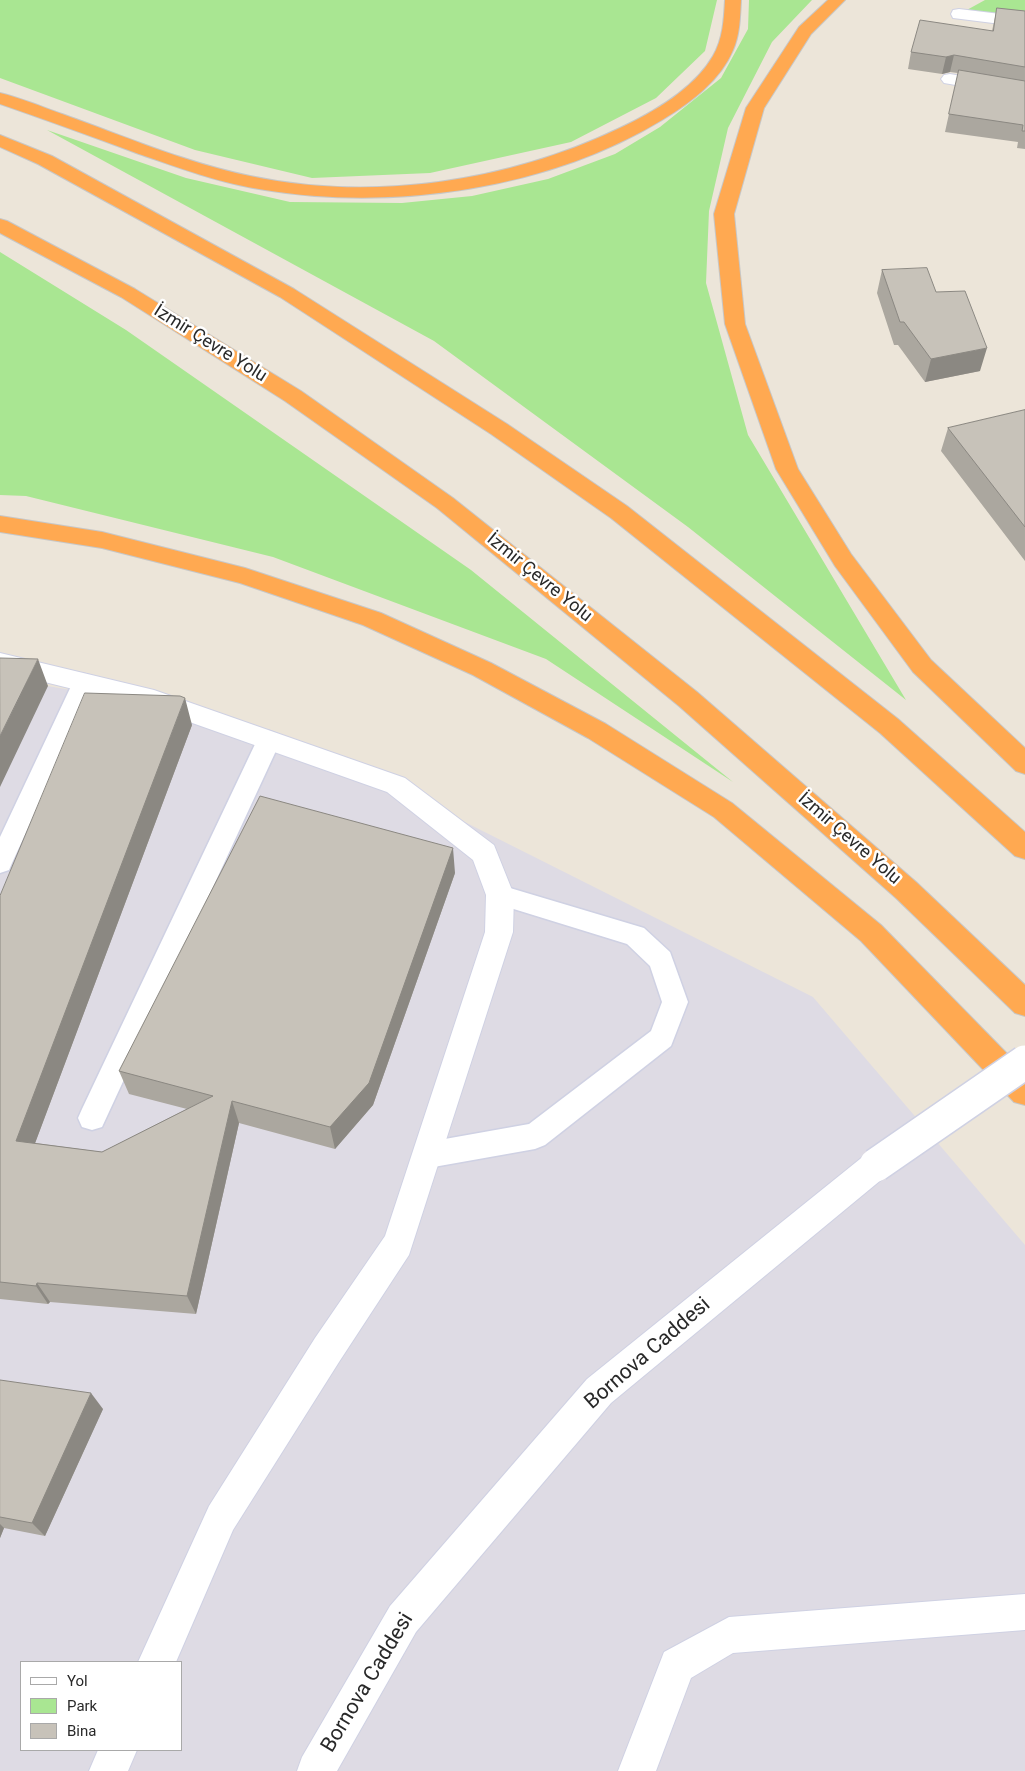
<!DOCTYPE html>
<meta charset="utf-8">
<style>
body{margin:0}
#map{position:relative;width:1025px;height:1771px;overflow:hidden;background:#ece5d9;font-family:Roboto,sans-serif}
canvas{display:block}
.legend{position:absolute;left:20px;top:1661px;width:162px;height:90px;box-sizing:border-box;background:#fff;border:1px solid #a9a9a9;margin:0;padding:6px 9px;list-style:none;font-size:15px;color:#292929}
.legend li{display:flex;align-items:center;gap:10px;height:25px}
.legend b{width:25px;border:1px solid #a9a9a9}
</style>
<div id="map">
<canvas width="1025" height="1771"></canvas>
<ul class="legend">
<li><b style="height:6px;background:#fff"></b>Yol</li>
<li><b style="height:14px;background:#a9e692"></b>Park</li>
<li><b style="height:14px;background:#c7c2b9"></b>Bina</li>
</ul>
</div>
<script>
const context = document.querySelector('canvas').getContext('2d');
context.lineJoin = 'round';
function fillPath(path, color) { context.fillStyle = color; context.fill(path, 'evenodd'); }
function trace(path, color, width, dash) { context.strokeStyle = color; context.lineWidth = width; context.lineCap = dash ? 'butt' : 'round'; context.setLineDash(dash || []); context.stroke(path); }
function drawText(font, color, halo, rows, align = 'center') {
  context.font = font + ' Roboto,sans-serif'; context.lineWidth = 5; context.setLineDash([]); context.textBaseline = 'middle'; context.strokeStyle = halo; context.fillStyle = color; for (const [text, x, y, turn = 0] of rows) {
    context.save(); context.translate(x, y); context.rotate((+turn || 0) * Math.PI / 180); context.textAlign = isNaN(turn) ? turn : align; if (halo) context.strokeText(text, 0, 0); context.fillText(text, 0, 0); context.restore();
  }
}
fillPath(new Path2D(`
 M0,678L113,697L407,793L813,997L1025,1245V1771H0ZM21,1662H181V1750H21Z`), '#dedbe4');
fillPath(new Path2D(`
 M0,0H717L705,51L656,98L571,142L430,173L312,178L195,150L0,78Z
 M749,0H812L772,42L728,128L709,211L706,283L748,435L906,700L688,527L434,341L47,130L186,178L290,202L402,203L472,196L548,179L615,154L660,127L721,78L748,29Z
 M985,0H1025V17L965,11Z
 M0,252L126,330L471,570L733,782L546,659L273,557L26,496L0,495Z`), '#a9e692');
const service = new Path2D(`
 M84,674L92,676L95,682L12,863L9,870L0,873V837L73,682L76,676Z
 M269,731L277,734L281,740L102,1127L92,1130L82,1127L78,1118L82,1109L257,740L261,734Z
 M500,885L644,928L670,952L688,1002L671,1046L545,1145L535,1149L428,1168L418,1164L414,1155L418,1146L428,1142L529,1124L651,1031L662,1002L650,966L627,944L491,902L487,895L491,888Z`);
const minor = new Path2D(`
 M959,9L1025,17V27L953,18L951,14L953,10Z
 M950,74L1025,87V97L944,83L941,79L944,75Z
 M0,653L154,690L405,778L494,845L514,895L513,932L409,1255L339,1362L233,1530L176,1662H138L209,1506L315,1338L385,1236L485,932L486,895L473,860L387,792L150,708L0,671Z
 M1025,1594V1630L733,1653L691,1678L656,1771H618L664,1652L729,1617Z
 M98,1750H137L128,1771H89Z`);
const secondary = new Path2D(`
 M876,1151L887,1155L891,1165L887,1175L611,1403L416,1632L337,1771H297L302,1757L390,1606L587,1379L865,1155Z`);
const motorway = new Path2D(`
 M725,0H741C740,17 740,34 733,50C720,81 690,103 662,120C549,189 394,211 265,190C222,184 180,168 139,154C93,137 47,120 0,104V93C21,98 42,107 62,114C124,136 186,163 250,176C373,202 507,182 620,128C654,112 694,89 713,56C723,39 724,19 725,0Z
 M828,0H845L811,34L764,108L734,214L745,324L798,469L851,554L931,660L1025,748V774L1016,771L913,672L835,566L776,469L725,324L714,214L746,108L799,27Z
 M0,135L52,156L294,289L507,424L627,506L898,719L1025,832V859L1015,856L880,733L611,518L491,434L280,297L38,164L0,147Z
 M0,219L7,221L135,289L301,391L453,498L697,692L916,882L1025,985V1016L1015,1013L896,898L679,706L437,508L285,401L121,297L0,233Z
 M0,516L102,532L245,568L381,613L491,663L606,724L732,803L881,925L1025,1072V1105L1014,1102L861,941L714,817L588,738L473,675L363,625L240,583L102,548L0,532Z`);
trace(service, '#cfd1e3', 3);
trace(minor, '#cfd1e3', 2);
trace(secondary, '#cfd1e3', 2);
trace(motorway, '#c7c7c7', 2);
fillPath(service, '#fff');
fillPath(minor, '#fff');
fillPath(secondary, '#fff');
fillPath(motorway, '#ffa951');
const secondaryBridge = new Path2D(`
 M876,1165L1025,1062`);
trace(secondaryBridge, '#cfd1e3', 36, []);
trace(secondaryBridge, '#fff', 33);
fillPath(new Path2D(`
 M997,8L1025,11V149L1017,148L1018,142L945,132L958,73L950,72L942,74L908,69L911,52L992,31Z
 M882,270L936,292L980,371L925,382L898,345H894L877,293Z
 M1025,410V561L941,451L948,428Z
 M192,725L35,1143L102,1152L187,1109L129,1094L119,1071L455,873L373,1105L335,1149L239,1123L196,1314L50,1302L48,1304L0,1299V896Z
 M0,1380L103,1409L45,1536L4,1528L0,1538Z`), '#aba79f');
fillPath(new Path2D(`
 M954,55L950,72L942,74L946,57Z
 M987,348L980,371L925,382L931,359Z
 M38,659L48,686L0,787V736Z
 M185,698L192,725L28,1162L16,1141Z
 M453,848L455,873L373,1105L335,1149L330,1127Z
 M232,1101L239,1123L196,1314L187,1296Z
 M37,1283L50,1302L48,1304L36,1286Z
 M91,1393L103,1409L45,1536L32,1523Z
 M0,1524L4,1528L0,1538Z`), '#8b8882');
const building = new Path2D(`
 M997,8L1025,11V67L954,55L946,57L911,52L920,20L993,31Z
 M959,70L1025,81V131H1022L1023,125L949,114Z
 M927,268L936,292L965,291L987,348L931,359L904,322H900L882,270Z
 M1025,410V527L948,428Z
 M0,658L38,659L0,736Z
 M85,693L180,696L185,698L16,1141L102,1152L213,1096L119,1071L260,796L453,848L369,1083L330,1127L232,1101L187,1296L37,1283L36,1286L0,1282V896Z
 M0,1380L91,1393L32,1523L0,1517Z`);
fillPath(building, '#c7c2b9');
trace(building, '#8b8882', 1);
drawText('18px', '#292929', '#fff', [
 ["İzmir Çevre Yolu",210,344,32],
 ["İzmir Çevre Yolu",539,578,39],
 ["İzmir Çevre Yolu",849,839,41]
]);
drawText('21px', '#292929', '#fff', [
 ["Bornova Caddesi",648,1354,-41],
 ["Bornova Caddesi",368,1683,-59]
]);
</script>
